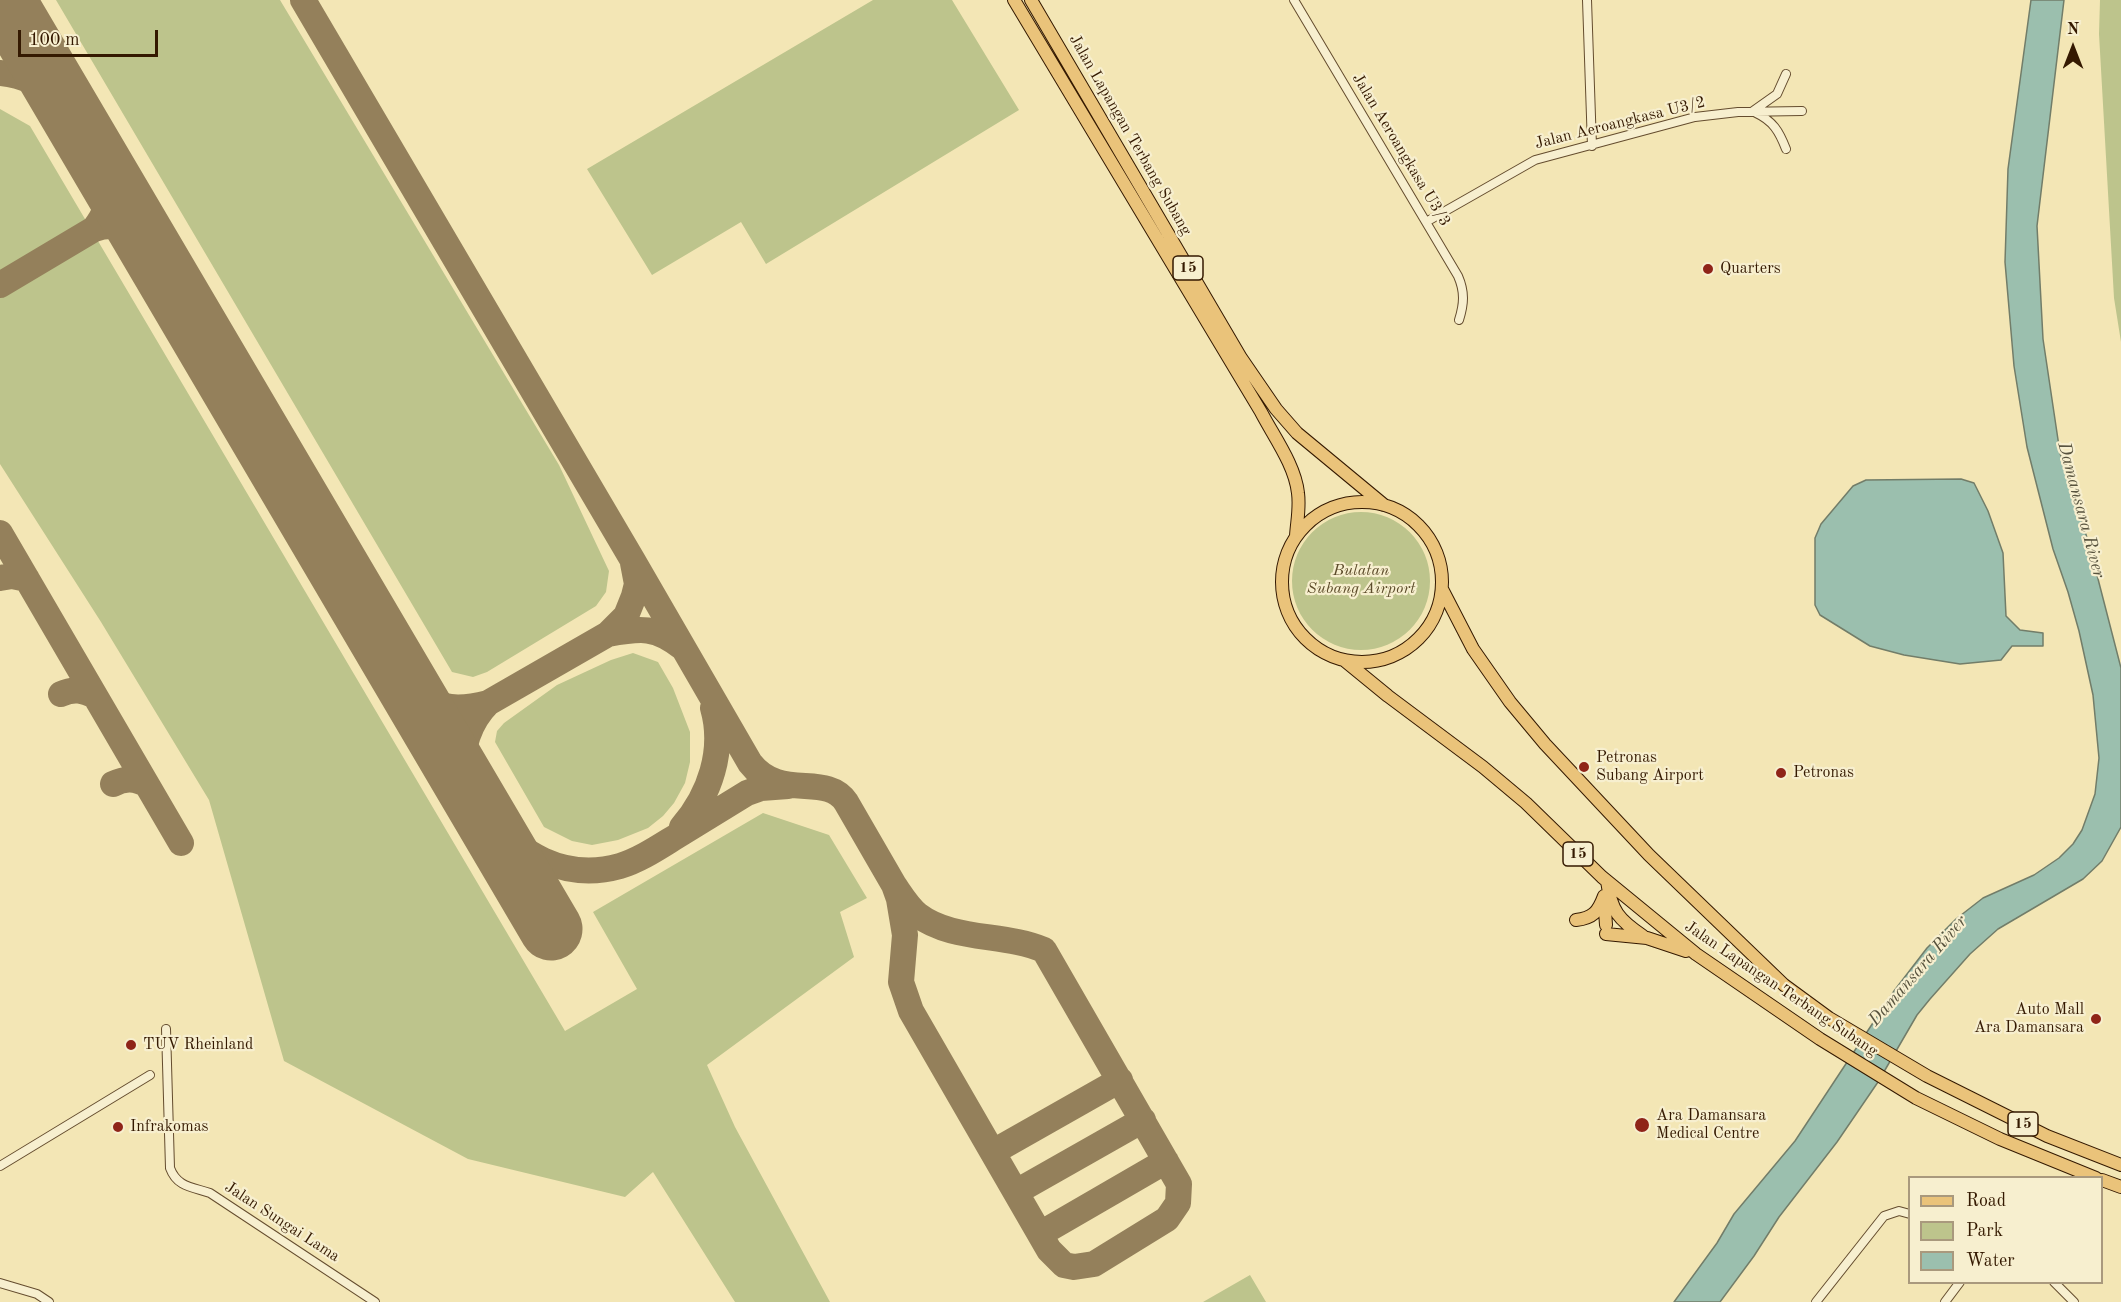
<!DOCTYPE html>
<style>
body{margin:0}
#map{position:relative;width:2121px;height:1302px;overflow:hidden;background:#f3e6b5;font-family:"Old Standard TT",serif}
canvas{display:block}
.legend{position:absolute;left:1908px;top:1176px;width:195px;height:108px;box-sizing:border-box;background:#f7efcf;border:2px solid #a9997d;margin:0;padding:8px 10px;list-style:none;font-size:18px;color:#341901}
.legend li{display:flex;align-items:center;gap:12px;height:30px}
.legend b{width:30px;border:2px solid #a9997d}
.north{position:absolute;left:2043px;top:18px;width:60px;height:60px;-webkit-text-stroke:4px #f7efcf;paint-order:stroke;rotate:0deg;font-size:16px;font-weight:700;line-height:24px;text-align:center;color:#341901}
.north::after{content:'';display:block;margin:auto;width:21px;height:27px;background:#341901;clip-path:polygon(50% 0,100% 100%,50% 72%,0 100%)}
.scale{position:absolute;left:18px;top:30px;width:140px;height:27px;box-sizing:border-box;border:3px solid #341901;border-top:0;padding-left:8px;font-size:18px;line-height:21px;white-space:nowrap;color:#341901;-webkit-text-stroke:4px #f7efcf;paint-order:stroke}
</style>
<div id="map">
<canvas width="2121" height="1302"></canvas>
<ul class="legend">
<li><b style="height:8px;background:#eac37a"></b>Road</li>
<li><b style="height:16px;background:#bdc48c"></b>Park</li>
<li><b style="height:16px;background:#9bbfae"></b>Water</li>
</ul>
<div class="north">N</div>
<div class="scale">100 m</div>
</div>
<script>
const context = document.querySelector('canvas').getContext('2d');
context.lineJoin = 'round';
function fillPath(path, color) { context.fillStyle = color; context.fill(path, 'evenodd'); }
function trace(path, color, width, dash) { context.strokeStyle = color; context.lineWidth = width; context.lineCap = dash ? 'butt' : 'round'; context.setLineDash(dash || []); context.stroke(path); }
function drawText(font, color, halo, rows, align = 'center') {
  context.font = font + ' "Old Standard TT",serif'; context.lineWidth = 4.5; context.setLineDash([]); context.textBaseline = 'middle'; context.strokeStyle = halo; context.fillStyle = color; for (const [text, x, y, turn = 0] of rows) {
    context.save(); context.translate(x, y); context.rotate((+turn || 0) * Math.PI / 180); context.textAlign = isNaN(turn) ? turn : align; if (halo) context.strokeText(text, 0, 0); context.fillText(text, 0, 0); context.restore();
  }
}
fillPath(new Path2D(`
 M56,0H280L559,465L609,571L606,592L596,606L487,672L473,677L452,672Z
 M873,0H952L1019,110L766,264L741,222L652,275L587,169Z
 M2100,0H2121V342L2114,298L2099,34Z
 M0,109L30,126L565,1031L637,989L593,912L763,813L829,835L867,898L840,912L854,957L707,1065L735,1127L830,1302H735L653,1172L625,1197L468,1159L284,1061L209,800L101,622L0,464Z
 M1292 581a69 69 0 1 1 138 0a69 69 0 1 1-138 0Z
 M633,653L658,662L673,688L690,732V762L685,783L674,803L663,816L648,828L618,840L592,845L572,841L544,827L495,742L497,731L504,723L557,685L611,660Z
 M1250,1275L1266,1302H1203Z`), '#bdc48c');
const water = new Path2D(`
 M2031,0H2064L2037,226L2043,339L2060,453L2089,544L2121,668V827L2102,861L2083,879L1998,929L1970,954L1930,999L1917,1015L1878,1082L1837,1142L1779,1217L1754,1256L1720,1302H1674L1717,1243L1734,1214L1795,1141L1894,991L1927,948L1956,919L1983,898L2034,875L2059,858L2073,844L2082,830L2095,794L2099,758L2093,695L2079,631L2068,592L2053,549L2027,447L2014,366L2005,262L2008,169Z
 M1961,479L1974,483L1988,511L2003,553L2006,616L2020,630L2043,633V646H2012L2001,660L1960,664L1904,655L1870,646L1820,615L1815,605V538L1821,524L1853,486L1866,480Z`);
fillPath(water, '#9bbfae');
trace(water, '#727d69', 1.5);
trace(new Path2D(`
 M303,0L632,559L750,763C780,802 826,772 846,802L894,885L899,899L905,935L901,982L911,1011L1049,1250L1064,1265L1074,1267L1094,1264L1167,1219L1178,1203L1179,1184L1044,950C1004,933 952,941 918,915C908,907 901,895 894,885
 M0,73C24,75 45,86 64,101
 M94,229C106,214 110,200 111,181
 M0,285L94,229C116,222 129,228 146,242
 M0,533L181,843
 M0,578L12,576L27,579
 M608,634C641,628 656,626 683,648
 M405,681C435,707 449,713 488,703L608,634L626,616L634,596L637,584L633,563
 M61,694C74,688 83,690 95,696
 M460,775C463,747 468,723 488,703
 M113,784C125,778 135,778 147,785
 M483,813C519,853 563,882 620,866C640,860 659,847 677,836C700,822 724,807 747,793L761,788L788,786
 M682,827C710,795 725,750 713,708
 M993,1152L1120,1080
 M1016,1192L1143,1120
 M1040,1234L1166,1161`), '#94805b', 26);
trace(new Path2D(`
 M4,0L551,929`), '#94805b', 63);
const minor = new Path2D(`
 M1294,0L1458,276C1465,292 1464,304 1459,320
 M1587,0L1592,146
 M1753,111L1777,94L1786,74
 M1756,113C1773,121 1779,131 1786,149
 M1426,222L1535,160L1695,117L1738,112L1802,111
 M166,1029L170,1168C177,1187 192,1187 210,1193L375,1302
 M0,1166L150,1075
 M2054,1282L2074,1302
 M0,1283L37,1294L49,1302
 M1816,1302L1884,1216L1899,1211L1910,1214
 M1945,1302L1960,1282`);
const primary = new Path2D(`
 M1014,0L1261,412C1274,437 1295,465 1298,493C1300,508 1297,521 1296,536
 M1031,0L1241,358L1276,409L1297,433L1384,505
 M1282 582a80 80 0 1 1 160 0a80 80 0 1 1-160 0Z
 M1442,589L1473,649L1510,702L1545,744L1649,855L1784,985L1829,1018L1927,1076L2047,1136L2121,1165
 M1344,660L1388,696L1483,767L1526,803L1602,877L1696,954L1820,1039L1916,1098L2000,1139L2096,1178
 M1607,881C1611,911 1619,920 1643,936
 M1604,896L1606,925
 M1576,920C1593,918 1598,912 1604,896
 M1606,934L1647,938L1686,951
 M2102,1180L2121,1187`);
trace(minor, '#644c2e', 10);
trace(primary, '#341901', 14);
trace(minor, '#f7efcf', 8);
trace(primary, '#eac37a', 12);
for (const [x, y, r, color] of [
 [1708,269,6,"#8f2418"],
 [1584,767,6,"#8f2418"],
 [1781,773,6,"#8f2418"],
 [2096,1019,6,"#8f2418"],
 [131,1045,6,"#8f2418"],
 [1642,1125,8,"#8f2418"],
 [118,1127,6,"#8f2418"]
]) { const dot = new Path2D(); dot.arc(x, y, r, 0, 2 * Math.PI); context.fillStyle = color; context.fill(dot); trace(dot, '#f7efcf', 2); }
for (const [x, y, w] of [
 [1188,268,30],
 [1578,854,30],
 [2023,1124,30]
]) { const box = new Path2D(); box.roundRect(x - w / 2, y - 12, w, 24, 4.5); context.fillStyle = '#f7efcf'; context.fill(box); trace(box, '#341901', 1.5); }
drawText('bold 15px', '#341901', null, [
 ["15",1188,268],
 ["15",1578,854],
 ["15",2023,1124]
]);
drawText('16px', '#341901', '#f7efcf', [
 ["Jalan Aeroangkasa U3/2",1620,123,-14],
 ["Jalan Lapangan Terbang Subang",1130,135,60],
 ["Jalan Aeroangkasa U3/3",1401,150,59],
 ["Jalan Lapangan Terbang Subang",1781,989,34],
 ["Jalan Sungai Lama",282,1222,33]
]);
drawText('16px', '#341901', '#f7efcf', [
 ["Quarters",1720,269],
 ["Petronas",1596,758],
 ["Subang Airport",1596,776],
 ["Petronas",1793,773],
 ["Auto Mall",2084,1010,"right"],
 ["Ara Damansara",2084,1028,"right"],
 ["TUV Rheinland",143,1045],
 ["Ara Damansara",1656,1116],
 ["Medical Centre",1656,1134],
 ["Infrakomas",130,1127]
], 'left');
drawText('italic 16px', '#5d4c2b', '#f7efcf', [
 ["Bulatan",1361,571],
 ["Subang Airport",1361,589]
]);
drawText('italic 18px', '#58533e', '#f7efcf', [
 ["Damansara River",2081,510,75],
 ["Damansara River",1918,971,-49]
]);
</script>
